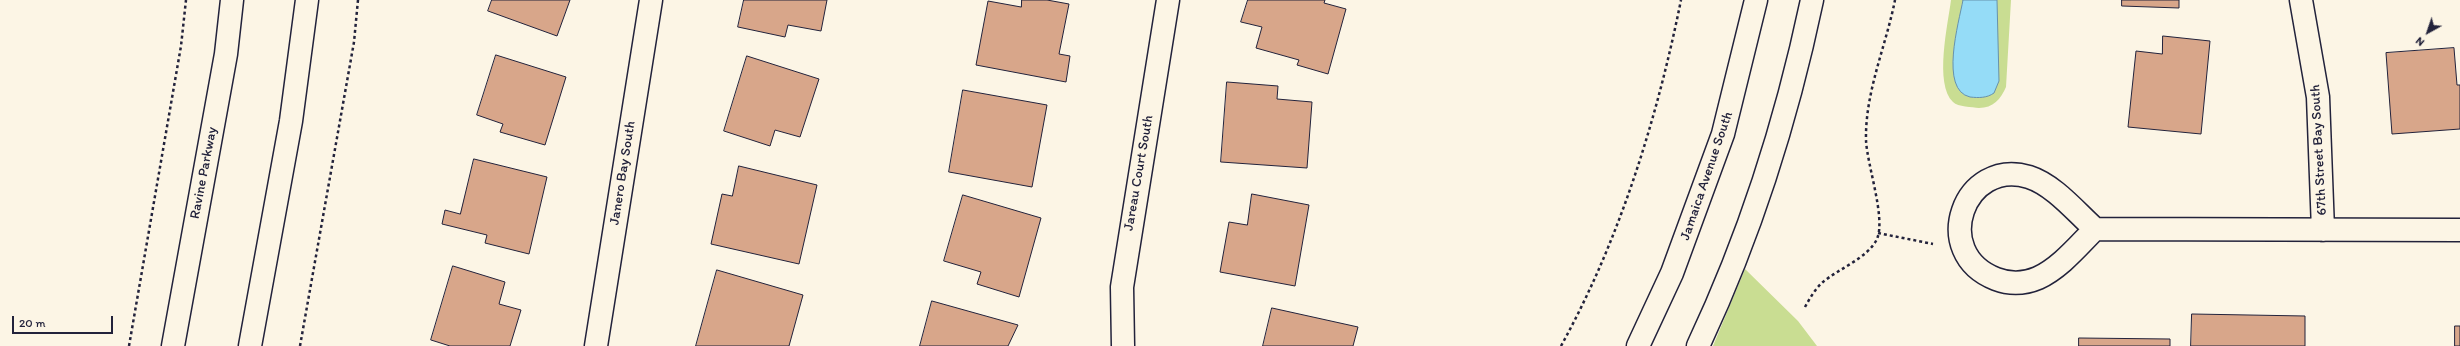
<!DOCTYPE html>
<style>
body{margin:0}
#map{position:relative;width:2460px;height:346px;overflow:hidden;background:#fcf5e5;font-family:Itim,sans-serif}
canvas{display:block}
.north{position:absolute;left:2408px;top:12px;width:40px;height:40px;-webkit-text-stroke:3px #fcf5e5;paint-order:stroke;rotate:220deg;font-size:11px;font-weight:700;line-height:16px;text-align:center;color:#22223b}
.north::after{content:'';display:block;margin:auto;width:14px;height:18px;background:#22223b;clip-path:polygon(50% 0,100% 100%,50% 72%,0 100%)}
.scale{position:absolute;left:12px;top:316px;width:101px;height:18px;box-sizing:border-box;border:2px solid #22223b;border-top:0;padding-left:5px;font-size:12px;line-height:14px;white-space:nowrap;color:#22223b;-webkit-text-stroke:3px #fcf5e5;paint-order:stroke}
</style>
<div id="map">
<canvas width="2460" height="346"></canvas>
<div class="north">N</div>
<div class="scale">20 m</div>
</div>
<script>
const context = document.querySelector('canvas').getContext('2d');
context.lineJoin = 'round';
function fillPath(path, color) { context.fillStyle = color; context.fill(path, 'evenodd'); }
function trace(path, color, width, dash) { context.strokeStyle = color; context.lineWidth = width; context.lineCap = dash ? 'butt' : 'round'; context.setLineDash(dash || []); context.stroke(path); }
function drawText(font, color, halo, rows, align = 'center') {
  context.font = font + ' Itim,sans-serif'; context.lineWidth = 3; context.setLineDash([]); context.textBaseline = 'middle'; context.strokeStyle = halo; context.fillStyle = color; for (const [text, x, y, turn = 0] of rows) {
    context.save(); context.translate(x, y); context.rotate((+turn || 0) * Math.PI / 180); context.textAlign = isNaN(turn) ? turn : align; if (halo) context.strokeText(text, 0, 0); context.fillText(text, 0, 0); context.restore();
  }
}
fillPath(new Path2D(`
 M1951,0H2011L2006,87C2001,99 1993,108 1979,108C1972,107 1958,107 1953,102C1934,84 1948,24 1951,0Z
 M1745,269L1798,321L1817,346H1713Z`), '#c9dd92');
const water = new Path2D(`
 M1963,0H1997L1999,81L1994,93C1987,98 1979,98 1970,97C1939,90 1959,22 1963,0Z`);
fillPath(water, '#95dcf7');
trace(water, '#6792ac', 1);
const building = new Path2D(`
 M492,0H570L557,36L488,11Z
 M744,0H827L821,31L788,25L785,37L738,27Z
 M1022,0H1047L1069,4L1059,54L1070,56L1066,82L976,65L988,1L1021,7Z
 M1248,0H1325L1324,3L1346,9L1328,74L1297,65L1299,60L1256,48L1262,27L1241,22Z
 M2122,0H2179V8L2122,6Z
 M2163,36L2210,41L2201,134L2128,127L2136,51L2162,54Z
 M2454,48L2457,85H2460V129L2392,134L2386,53Z
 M496,55L566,77L545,145L500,132L503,124L477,115Z
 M747,56L819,79L800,137L775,130L770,146L724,131Z
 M1227,82L1278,86L1277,99L1312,102L1307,168L1221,162Z
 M963,90L1047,105L1032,187L949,172Z
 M474,159L547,177L529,254L485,243L487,235L442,224L445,210L460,214Z
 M739,166L817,185L799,264L711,244L722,194L732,196Z
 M1252,194L1309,205L1295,286L1220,272L1229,222L1247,225Z
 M963,195L1041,218L1019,297L977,284L981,272L944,261Z
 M453,266L505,282L499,304L521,310L510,346H450L431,340Z
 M717,270L803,295L789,346H696Z
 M932,301L1018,325L1008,346H920Z
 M1272,308L1358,327L1353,346H1263Z
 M2192,314L2305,316V346H2191Z
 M2455,326H2460V346H2455Z
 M2079,338L2170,339V346H2079Z`);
fillPath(building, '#d8a68a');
trace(building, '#22223b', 1);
const minor = new Path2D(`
 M2301,0L2318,97L2323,230
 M2095,229C2078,246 2060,268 2038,278C2024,284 2009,284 1996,279C1929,253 1964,157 2029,177C2054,185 2076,212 2095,229L2460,230
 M173,346L226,54L232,0
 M250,346L291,121L307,0
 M596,346L651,0
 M1123,346L1122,287L1168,0
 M1638,346L1672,273L1723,134L1756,0
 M1698,346C1750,236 1787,119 1812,0`);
trace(minor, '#22223b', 25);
trace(new Path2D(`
 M1878,233L1933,244
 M1805,307C1810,298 1815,289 1823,282C1838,269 1868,258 1877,239C1886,218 1867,165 1866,140C1865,92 1886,46 1895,0
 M129,346L181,46L186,0
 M300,346L354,42L358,0
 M1561,346C1620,239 1657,119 1681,0`), '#22223b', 2.5, [3, 3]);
trace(minor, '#fcf5e5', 22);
drawText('14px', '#22223b', '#fcf5e5', [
 ["67th Street Bay South",2319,150,-93],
 ["Ravine Parkway",204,173,-79],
 ["Janero Bay South",623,173,-81],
 ["Jareau Court South",1139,173,-80],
 ["Jamaica Avenue South",1707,176,-71]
]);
</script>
